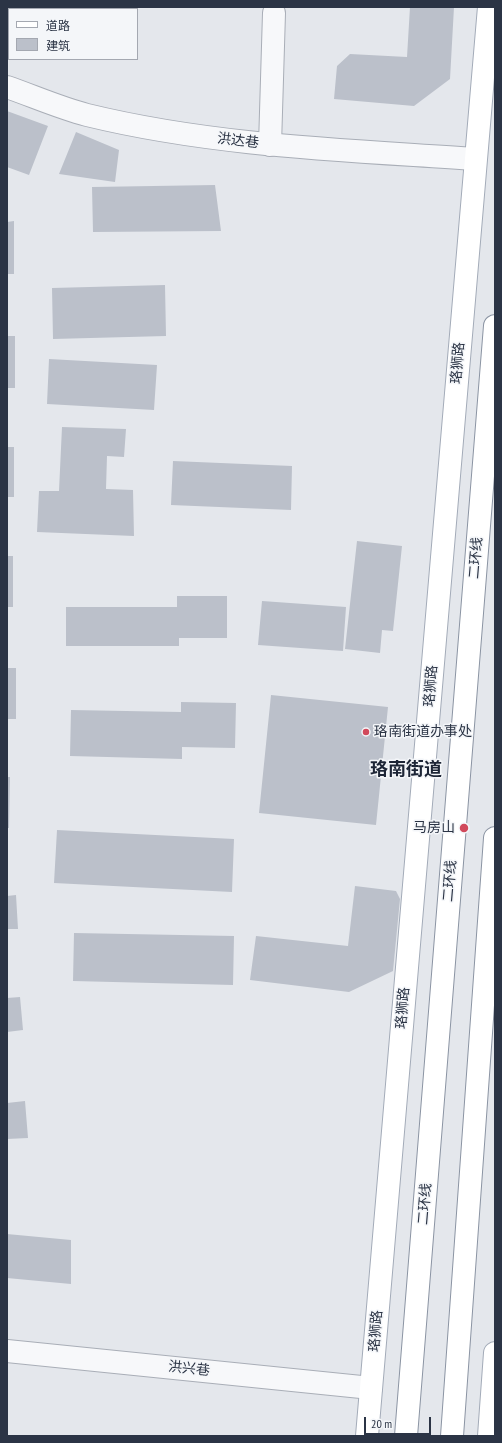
<!DOCTYPE html>
<meta charset="utf-8">
<style>
body{margin:0}
#map{position:relative;width:502px;height:1443px;overflow:hidden;background:#e4e7ec;font-family:"PT Sans Narrow","Noto Sans SC",sans-serif}
canvas{display:block}
.frame{position:absolute;inset:0;border:8px solid #2b3445;pointer-events:none}
.legend{position:absolute;left:8px;top:8px;width:130px;height:52px;box-sizing:border-box;background:#f4f6f9;border:1px solid #a4a8b1;margin:0;padding:5px 7px;list-style:none;font-size:12px;color:#2b3445}
.legend li{display:flex;align-items:center;gap:8px;height:20px}
.legend b{width:20px;border:1px solid #a4a8b1}
.scale{position:absolute;left:364px;top:1417px;width:67px;height:18px;box-sizing:border-box;border:2px solid #2b3445;border-top:0;padding-left:5px;font-size:12px;line-height:14px;white-space:nowrap;color:#2b3445;-webkit-text-stroke:3px #f4f6f9;paint-order:stroke}
</style>
<div id="map">
<canvas width="502" height="1443"></canvas>
<div class="frame"></div>
<ul class="legend">
<li><b style="height:5px;background:#fff"></b>道路</li>
<li><b style="height:11px;background:#bbc0ca"></b>建筑</li>
</ul>
<div class="scale">20 m</div>
</div>
<script>
const context = document.querySelector('canvas').getContext('2d');
context.lineJoin = 'round';
function fillPath(path, color) { context.fillStyle = color; context.fill(path, 'evenodd'); }
function trace(path, color, width, dash) { context.strokeStyle = color; context.lineWidth = width; context.lineCap = dash ? 'butt' : 'round'; context.setLineDash(dash || []); context.stroke(path); }
function drawText(font, color, halo, rows, align = 'center') {
  context.font = font + ' "PT Sans Narrow","Noto Sans SC",sans-serif'; context.lineWidth = 3; context.setLineDash([]); context.textBaseline = 'middle'; context.strokeStyle = halo; context.fillStyle = color; for (const [text, x, y, turn = 0] of rows) {
    context.save(); context.translate(x, y); context.rotate((+turn || 0) * Math.PI / 180); context.textAlign = isNaN(turn) ? turn : align; if (halo) context.strokeText(text, 0, 0); context.fillText(text, 0, 0); context.restore();
  }
}
fillPath(new Path2D(`
 M410,7H454L450,79L414,106L334,99L337,66L350,54L407,57Z
 M7,111L48,126L29,175L7,167Z
 M76,132L119,150L115,182L59,174Z
 M215,185L221,231L93,232L92,187Z
 M14,221V274H7V222Z
 M165,285L166,336L53,339L52,288Z
 M7,336H15V388H7Z
 M49,359L157,365L154,410L47,404Z
 M62,427L126,429L124,457L107,456L106,489L133,490L134,536L37,532L39,491H59Z
 M7,447H14V497H7Z
 M173,461L292,466L291,510L171,505Z
 M357,541L402,546L393,631L382,630L380,653L345,649Z
 M7,556H13V607H7Z
 M177,596H227V638H179V646H66V607H177Z
 M262,601L346,607L343,651L258,645Z
 M7,668H16V719H7Z
 M271,695L388,707L376,825L259,813Z
 M181,702L236,703L235,748L182,747V759L70,756L71,710L181,712Z
 M7,777H10L9,828H7Z
 M57,830L234,839L232,892L54,883Z
 M355,886L396,891L400,899L393,971L349,992L250,980L256,936L348,946Z
 M16,895L18,929H7V896Z
 M74,933L234,936L233,985L73,981Z
 M20,997L23,1030L7,1032V998Z
 M25,1101L28,1138L7,1139V1103Z
 M7,1234L71,1240V1284L7,1278Z`), '#bbc0ca');
const minor = new Path2D(`
 M270,145L274,13
 M7,1351L371,1388`);
const tertiary = new Path2D(`
 M7,87C33,96 60,108 87,115C214,146 345,150 475,159`);
const primary = new Path2D(`
 M367,1436L489,7
 M489,1436L495,1353`);
const trunk = new Path2D(`
 M406,1436L495,326
 M452,1436L495,838`);
trace(minor, '#a9aeb7', 24);
trace(tertiary, '#a9aeb7', 24);
trace(primary, '#a3abb8', 24);
trace(trunk, '#8b94a3', 24);
trace(minor, '#f7f8fa', 22);
trace(tertiary, '#f7f8fa', 22);
trace(primary, '#fff', 22);
trace(trunk, '#fff', 22);
for (const [x, y, r, color] of [
 [366,732,4,"#d1495b"],
 [464,828,5,"#d1495b"]
]) { const dot = new Path2D(); dot.arc(x, y, r, 0, 2 * Math.PI); context.fillStyle = color; context.fill(dot); trace(dot, '#f4f6f9', 1.5); }
drawText('14px', '#2b3445', '#f4f6f9', [
 ["洪达巷",238,141,7],
 ["珞狮路",458,363,-85],
 ["二环线",476,558,-85],
 ["珞狮路",431,686,-85],
 ["二环线",450,881,-85],
 ["珞狮路",403,1008,-85],
 ["二环线",425,1204,-85],
 ["珞狮路",376,1331,-85],
 ["洪兴巷",189,1369,6]
]);
drawText('14px', '#2b3445', '#f4f6f9', [
 ["珞南街道办事处",374,732],
 ["马房山",455,828,"right"]
], 'left');
drawText('bold 18px', '#1d2536', '#f4f6f9', [
 ["珞南街道",406,770]
]);
</script>
